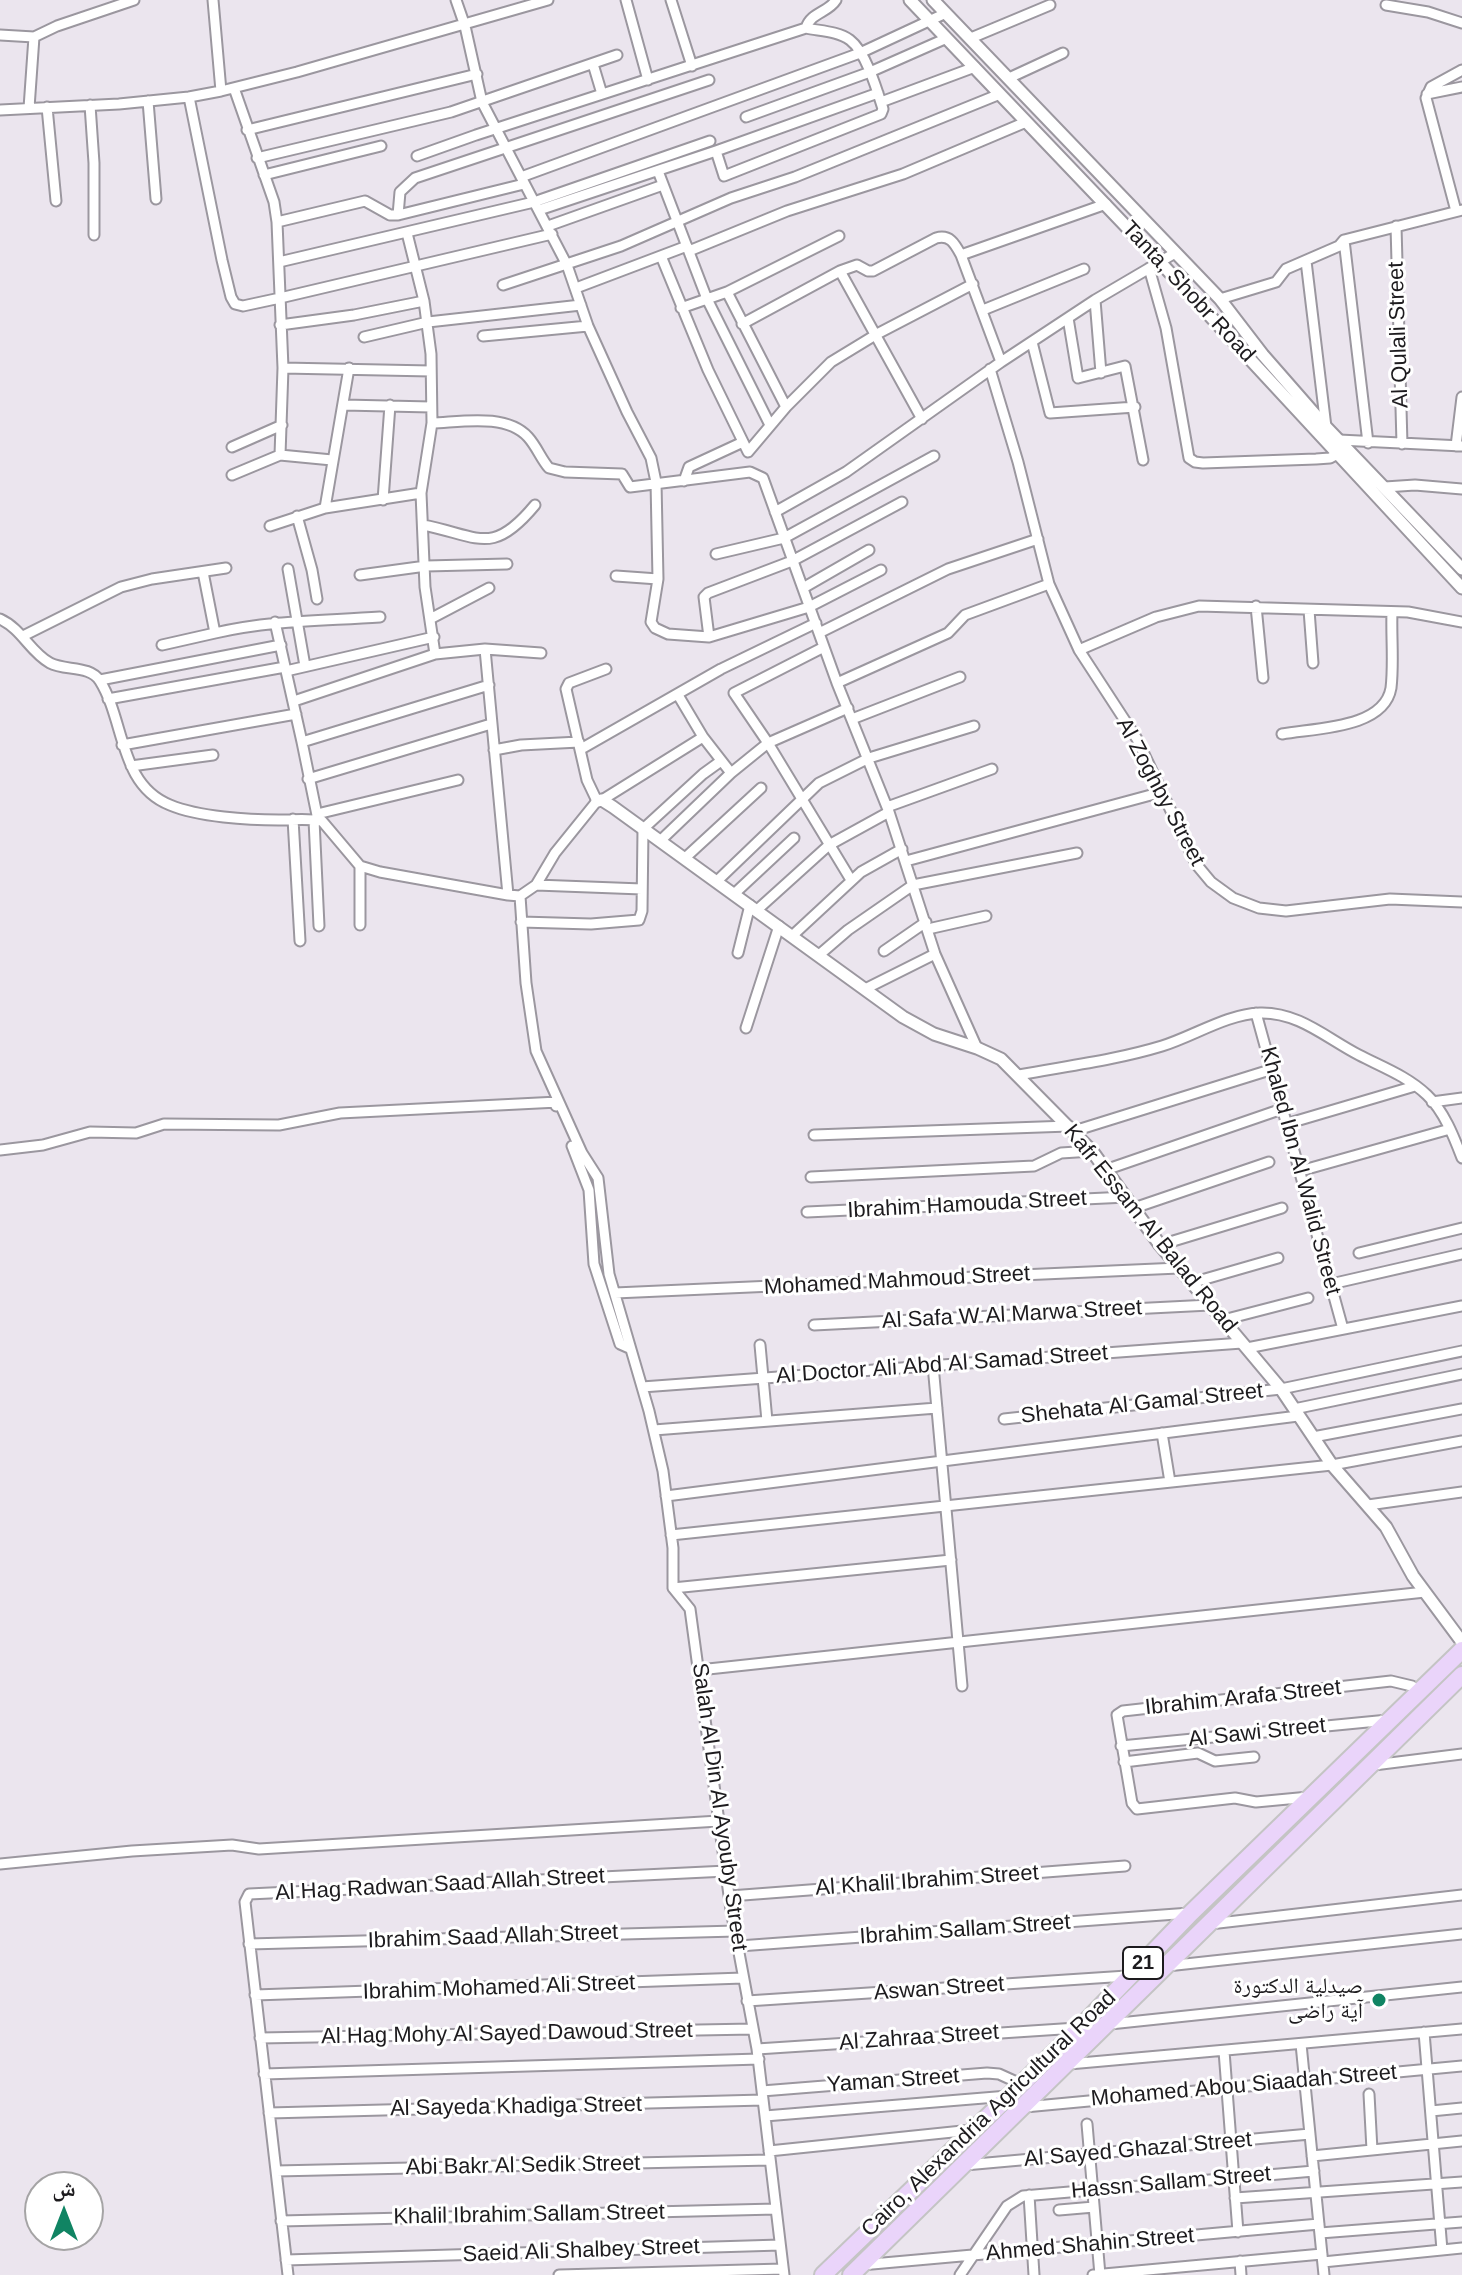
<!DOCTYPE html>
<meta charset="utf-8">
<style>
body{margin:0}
#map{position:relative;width:1462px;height:2275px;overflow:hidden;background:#ebe5ee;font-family:Arial,"Noto Naskh Arabic",sans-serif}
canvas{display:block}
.north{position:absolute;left:24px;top:2171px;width:80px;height:80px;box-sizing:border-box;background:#fff;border:2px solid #a5a4a5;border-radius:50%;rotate:0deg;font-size:22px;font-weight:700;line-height:32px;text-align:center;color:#1d1b1e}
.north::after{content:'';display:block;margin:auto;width:28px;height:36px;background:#108463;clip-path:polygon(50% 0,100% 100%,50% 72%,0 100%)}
</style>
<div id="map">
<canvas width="1462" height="2275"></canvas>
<div class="north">ش</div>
</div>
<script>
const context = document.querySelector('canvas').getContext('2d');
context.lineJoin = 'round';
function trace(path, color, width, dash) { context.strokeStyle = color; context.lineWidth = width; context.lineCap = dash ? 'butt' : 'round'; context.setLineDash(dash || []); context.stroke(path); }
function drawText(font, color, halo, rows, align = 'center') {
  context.font = font + ' Arial,"Noto Naskh Arabic",sans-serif'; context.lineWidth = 6; context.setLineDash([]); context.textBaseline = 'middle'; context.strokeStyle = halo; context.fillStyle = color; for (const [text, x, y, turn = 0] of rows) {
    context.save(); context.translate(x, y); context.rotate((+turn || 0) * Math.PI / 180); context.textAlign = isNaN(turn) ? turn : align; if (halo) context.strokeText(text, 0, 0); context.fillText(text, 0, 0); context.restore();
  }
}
const minor = new Path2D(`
 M213,0L221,91
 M456,0L465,26L482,102L567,265L588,326L627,412L651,458L656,482L658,579L651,622L655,628L668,634L709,637L809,607L881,570
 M626,0L648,80
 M671,0L692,66
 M1386,5L1428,12L1462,23
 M806,28C811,12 828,13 836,0
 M0,35L34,37L57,26L134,0
 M971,38L1050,5
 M593,64L602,94
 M1009,78L1063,53
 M234,88L274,202L277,222L283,368L280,455
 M1427,94L1462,87
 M189,97L222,260L231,297L235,304L243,306L280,298L552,234
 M148,101L156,199
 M881,102L975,67
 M90,105L94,163V235
 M47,107L56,201
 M29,108L34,37
 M0,110L119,104L189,97L221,91L297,72L548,0
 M746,117L870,72L947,38
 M247,130L477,74
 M417,156L476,135L806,28C819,31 838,31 850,40C866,52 877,90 883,109L881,114L724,176L716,151
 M257,158L451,112L617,55
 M658,171L707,299L770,425
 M264,175L381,146
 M521,177L860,53L946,13
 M539,210L716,151L878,93
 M1456,211L1426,98L1431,87L1462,70
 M398,215L400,192L415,178L709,80
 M277,222L365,201L390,215H398L524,184
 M548,226L663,185
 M1396,226L1402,444
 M407,233L424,301L431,354L432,423L421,493L425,587L435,654
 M1344,240L1368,443
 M689,251L787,211L903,174L1026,122
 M961,255L1106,204
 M661,256L708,370L748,452L786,407L831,362L877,334L973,284
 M1306,261L1326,427
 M279,262L534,202L710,141
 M1149,268L1166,328L1189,458L1195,462L1203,463L1316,459L1330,458L1341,452
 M840,271L922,419
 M503,285L621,246L731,198L795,177L1000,94
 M576,288L687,246
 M727,292L786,407
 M1220,299L1276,282L1286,269L1339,246L1344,240L1462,210
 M1095,300L1101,373
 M681,308L727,292L839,236
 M983,310L1084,269
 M1068,318L1078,378L1125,366L1143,460
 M742,324L840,271L857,265L868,271H873L936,238C950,234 955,244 961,255L1001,362
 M280,325L354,315L424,301
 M483,336L588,326
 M364,337L428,322L581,305
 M1032,342L1050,413L1135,407
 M283,368L431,371
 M990,369L1018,462L1049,584L1079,650L1137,739L1196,864L1211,882L1233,898L1259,908L1286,911L1390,899L1462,902
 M344,405L431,407
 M432,423C461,422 506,413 528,437C537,447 541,459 549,468L565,472L622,474L630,487L750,472L763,478L837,683L889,812L935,954L977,1048
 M1339,440L1462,446
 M1456,446L1462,397
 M232,447L282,425
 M232,475L280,455L332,460
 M684,481L689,467L743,442
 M1385,487L1415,485L1462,489
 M383,500L390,405
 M325,508L349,368
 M775,512L846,472L1001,362L1095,300L1175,253
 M297,516L312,570L317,599
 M423,525C479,536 492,557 535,505
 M270,526L325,508L421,493
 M716,554L784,538L934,456
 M288,569L305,666
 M360,575L426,566L507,564
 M616,576L658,579
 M803,588L869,550
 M1256,606L1263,678
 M1309,610L1313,663
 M0,619C22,629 30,652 50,663C65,671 90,665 100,681C125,721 119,785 170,805C199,817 248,820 279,820C293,820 308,818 322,821L360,866L380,872L508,895L520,896L536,885L555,853L597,801L587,780L566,689L569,683L606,669
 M430,619L489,588
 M275,622L302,742
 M215,633C272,620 322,621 380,617
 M819,633L948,569L1038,539
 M23,636L121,587L152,579L226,568
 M709,637L704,597L708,593L792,561L902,502
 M162,645L215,633L203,572
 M824,647L734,693L768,743L851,880
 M485,649L508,895
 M1079,650L1156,617L1199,606L1408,612L1462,622
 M286,671L434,637
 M100,680L281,645
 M837,683L948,633L965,615L1049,584
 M678,695L703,737L731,773
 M108,699L285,667
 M294,701L435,654L485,649L541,653
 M852,719L960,677
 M1282,734C1314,728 1384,729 1391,688C1394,663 1391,636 1392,612
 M122,745L296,714
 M581,749L721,669L816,623
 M494,750L521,745L579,742
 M131,766L213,755
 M308,779L491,724
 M602,800L703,737
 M887,807L992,769
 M317,814L458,780
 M293,819L300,941
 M314,820L319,926
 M318,820L302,742L489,685
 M660,841L731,773L768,743L848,708
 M685,858L761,788
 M906,861L1162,792
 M360,866V925
 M717,881L819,783L869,758L974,726
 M536,885L642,889
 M734,894L794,838
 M520,896L526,983L536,1051L582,1153L598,1178L609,1274L649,1411L663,1471L673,1548V1588L690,1609L731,1910L757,2049L784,2275
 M757,910L829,845L889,812
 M521,922L591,924L639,920L642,911L643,829L703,774L721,761
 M928,929L986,916
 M792,936L861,872L902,849
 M884,951L926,922
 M738,953L750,905
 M819,955L848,930L913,885L1077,853
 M865,989L935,954
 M1256,1013L1343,1329
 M746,1028L779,926
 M1019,1075C1067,1066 1116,1060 1162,1046C1194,1036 1227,1014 1260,1013C1299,1012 1326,1038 1359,1055C1382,1067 1407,1076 1427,1095C1444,1111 1454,1137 1462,1158
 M1432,1102L1462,1098
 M1286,1124L1415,1086
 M1074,1131L1273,1069
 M814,1135L1069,1126
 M572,1146L589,1190L594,1264L620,1344L629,1348
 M0,1150L43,1145L90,1132L136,1133L164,1124L279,1125L340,1113L558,1102L556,1106
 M1108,1169L1282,1109
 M1300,1171L1450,1129
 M811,1177L1034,1166L1061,1153L1092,1151
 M1134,1208L1269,1162
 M807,1212L1127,1197
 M1160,1245L1282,1208
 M1359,1253L1462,1228
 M1191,1283L1278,1258
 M1331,1284L1462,1254
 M615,1293L1179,1268
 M1223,1320L1308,1298
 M814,1325L1210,1305
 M760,1345L767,1421
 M1247,1348L1462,1306
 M933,1365L962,1686
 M642,1387L1242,1343
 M1294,1409L1462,1374
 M1004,1419L1281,1389L1462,1351
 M654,1430L937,1408
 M1162,1433L1170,1482
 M1313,1437L1462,1409
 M666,1496L1298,1416
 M1368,1505L1462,1492
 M671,1535L1332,1465L1462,1441
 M673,1588L951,1560
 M699,1670L1425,1592
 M1121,1746L1388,1720
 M1124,1762L1198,1753L1215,1761L1254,1757
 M1374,1765L1462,1754
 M1309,1797L1256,1802L1235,1798L1137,1809L1132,1803L1117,1715L1123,1711L1391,1681L1412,1686L1420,1692
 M0,1864L132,1851L232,1845L259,1849L719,1821
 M730,1896L1125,1866
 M1210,1924L1462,1895
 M249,1944L736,1931
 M739,1946L1190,1913
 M1167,1966L1462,1934
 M255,1995L743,1978
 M747,2001L1127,1976
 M1110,2024L1462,1987
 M1424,2032L1442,2250
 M260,2038L753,2029
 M1301,2044L1324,2275
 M757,2049L1077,2028
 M1224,2051L1238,2232
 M1069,2064L1462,2029
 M264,2074L759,2059
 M762,2091L987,2073L999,2074L1021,2084
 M1369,2094L1372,2150
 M1025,2107L1462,2066
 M1431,2111L1462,2108
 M269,2113L763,2100
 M765,2116L1008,2096
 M1087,2124L1100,2275
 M769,2151L972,2130
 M1312,2156L1462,2141
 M965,2165L1310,2134
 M276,2171L770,2160
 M1029,2195L1034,2275
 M1235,2198L1462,2182
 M1059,2210L1094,2207
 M281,2221L776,2209
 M1320,2233L1462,2222
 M286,2260L780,2245
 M1240,2261L1241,2275
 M1323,2262L1462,2248
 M861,2265L1319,2224
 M288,2275L245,1902L249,1894L727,1871
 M559,2275L783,2269
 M960,2275L1007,2206L1023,2196L1314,2171
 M1093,2275L1322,2254`);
const tertiary = new Path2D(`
 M910,0L1160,262L1462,588
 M933,0L1220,299L1263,355L1326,427L1462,569
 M597,801L602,800L613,807L903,1017L934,1034L977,1048L1001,1059L1092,1151L1160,1245L1281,1389L1332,1465L1386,1527L1413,1576L1462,1642`);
const trunk = new Path2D(`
 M823,2275L1080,2028L1191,1913L1462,1650
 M851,2275L1462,1675`);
trace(minor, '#9b979f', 13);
trace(tertiary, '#9b979f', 15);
trace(trunk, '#c4c4c4', 20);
trace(minor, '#fff', 9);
trace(tertiary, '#fff', 11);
trace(trunk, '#ead4fa', 16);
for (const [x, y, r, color] of [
 [1379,2000,8,"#108463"]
]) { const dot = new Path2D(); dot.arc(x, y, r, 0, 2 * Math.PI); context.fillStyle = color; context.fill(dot); trace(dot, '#fff', 3); }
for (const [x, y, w] of [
 [1143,1963,40]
]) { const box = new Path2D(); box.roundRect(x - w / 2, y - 16, w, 32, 6); context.fillStyle = '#fff'; context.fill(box); trace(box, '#1d1b1e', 2); }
drawText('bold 20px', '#1d1b1e', null, [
 ["21",1143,1963]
]);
drawText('22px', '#1d1b1e', '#fff', [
 ["Tanta, Shobr Road",1188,292,47],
 ["Al Qulali Street",1399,335,-92],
 ["Al Zoghby Street",1160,792,62],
 ["Khaled Ibn Al Walid Street",1300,1171,75],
 ["Ibrahim Hamouda Street",967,1205,-3],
 ["Kafr Essam Al Balad Road",1150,1229,51],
 ["Mohamed Mahmoud Street",897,1281,-3],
 ["Al Safa W Al Marwa Street",1012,1315,-3],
 ["Al Doctor Ali Abd Al Samad Street",942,1365,-4],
 ["Shehata Al Gamal Street",1142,1404,-6],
 ["Ibrahim Arafa Street",1243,1698,-6],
 ["Al Sawi Street",1257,1733,-6],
 ["Salah Al Din Al Ayouby Street",719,1807,82],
 ["Al Khalil Ibrahim Street",927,1881,-4],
 ["Al Hag Radwan Saad Allah Street",440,1885,-3],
 ["Ibrahim Sallam Street",965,1930,-4],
 ["Ibrahim Saad Allah Street",493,1937,-2],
 ["Ibrahim Mohamed Ali Street",499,1988,-2],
 ["Aswan Street",939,1989,-4],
 ["Al Hag Mohy Al Sayed Dawoud Street",507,2034,-1],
 ["Al Zahraa Street",919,2038,-4],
 ["Yaman Street",893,2081,-4],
 ["Mohamed Abou Siaadah Street",1244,2086,-5],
 ["Al Sayeda Khadiga Street",516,2107,-1],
 ["Cairo, Alexandria Agricultural Road",989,2114,-44],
 ["Al Sayed Ghazal Street",1138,2150,-5],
 ["Abi Bakr Al Sedik Street",523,2166,-1],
 ["Hassn Sallam Street",1171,2183,-5],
 ["Khalil Ibrahim Sallam Street",529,2215,-1],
 ["Ahmed Shahin Street",1090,2245,-5],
 ["Saeid Ali Shalbey Street",581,2251,-2]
]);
drawText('22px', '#1d1b1e', '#fff', [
 ["صيدلية الدكتورة",1363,1987],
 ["آية راضى",1363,2012]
], 'right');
</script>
